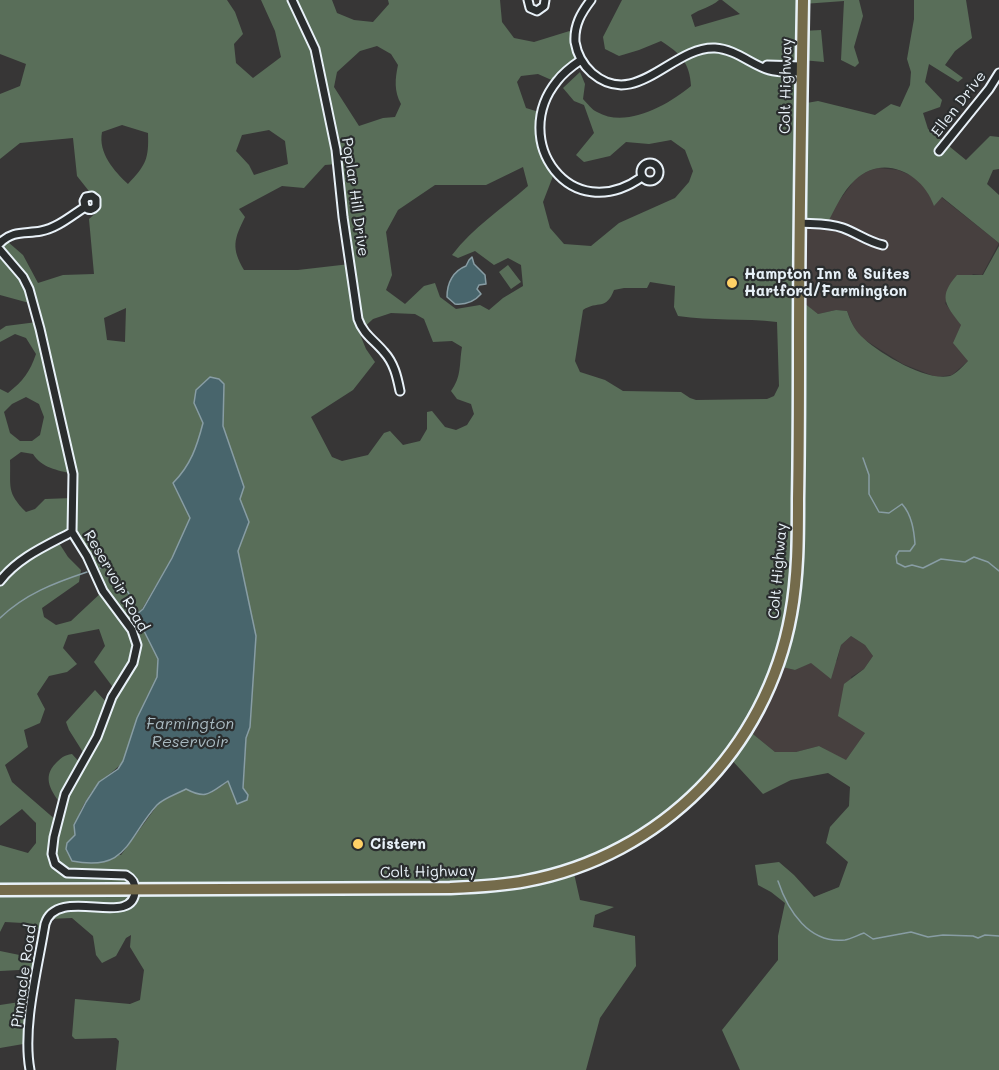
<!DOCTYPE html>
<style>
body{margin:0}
canvas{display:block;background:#373636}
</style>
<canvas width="999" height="1070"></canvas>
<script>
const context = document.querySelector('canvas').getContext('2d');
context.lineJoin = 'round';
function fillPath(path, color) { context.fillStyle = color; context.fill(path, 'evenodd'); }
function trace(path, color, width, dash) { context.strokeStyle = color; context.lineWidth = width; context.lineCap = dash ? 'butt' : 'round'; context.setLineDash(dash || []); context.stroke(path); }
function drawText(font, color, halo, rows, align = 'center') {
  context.font = font + ' Mali,sans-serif'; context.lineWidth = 4.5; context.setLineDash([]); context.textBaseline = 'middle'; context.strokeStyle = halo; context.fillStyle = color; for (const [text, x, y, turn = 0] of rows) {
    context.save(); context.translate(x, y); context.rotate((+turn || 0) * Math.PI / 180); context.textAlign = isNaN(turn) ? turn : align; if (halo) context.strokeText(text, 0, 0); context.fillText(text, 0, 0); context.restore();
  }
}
fillPath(new Path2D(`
 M878,168L898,170L917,178L930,195L934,205L941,197L999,243L982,275L973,274L945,303L961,325L968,361L952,375L936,377L903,364L862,338L855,330L847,311L836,310L818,314L799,300V223L836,205L856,178L868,171Z
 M851,636L865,645L873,656L864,669L851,677L865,733L846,761L819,746L796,752H775L748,730L778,666L795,670L810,663L837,661L841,645Z`), '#47403f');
fillPath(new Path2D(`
 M0,0H227L235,12L243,34L234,44L236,63L253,78L281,57L275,31L261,0H332L337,13L354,20L373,22L389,4L388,0H500L502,22L514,38L534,42L576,29L581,60L556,82L538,74L521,76L517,82L526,108L542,113L541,134L555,171L543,202L550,228L564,244L591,246L619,223L675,198L689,182L693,171L685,150L671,140L649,144L626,142L610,156L584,162L576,155L594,133L584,105L574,101L563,88L580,72L585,84L583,99C587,103 592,110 597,112C626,129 668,105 691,86C690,63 680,53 661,41L639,50L619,56L605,49L603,37L622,0H719C711,7 700,9 691,15L695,27L740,14L722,0H859L863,16L854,47L859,63L855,67L841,60L844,1L803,4L802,31L821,30L824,62L802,60L801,104L818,101L875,115L891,104L900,107L910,85L911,72L907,59L914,19V0H966L972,38L955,51L945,65L963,78L958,82L929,64L925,82L942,100L940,107L923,113L928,129L966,160L990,136L999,137V169L993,170L987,184L999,195V243L942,197L934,206C923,173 883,153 855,180C842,192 835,209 827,224H799V299L818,314L836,310L847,311C850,320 854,329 861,336C877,352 926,382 950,376C956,374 963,366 968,361L953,343L961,325C945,304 938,297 957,275H983L999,246V1070H740L722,1030L778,960V936L785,903L771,892L758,885L755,865L779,862L794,875L814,897L839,887L848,862L826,843L830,827L849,806L850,787L828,773L791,780L763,794L729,757L680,809L573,869L580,900L614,907L595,915L593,927L635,936L636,966L600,1018L586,1070H116L119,1041L116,1038L75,1039L72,1036L75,999L130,1004L140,1000L144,970L130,947L131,935L126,938L116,956L102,963L96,955L93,936L72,918L47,919L44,931L23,923L5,922L0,932V845L28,853L36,843V823L22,809L0,826V389L8,393C23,381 30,372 36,354L26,338L15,334L0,342V330L6,326L37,322L33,304L0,295V235L23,255L38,283L63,275L94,274L89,219L98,211L96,200L77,176L73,138L20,143L0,159V94L20,86L26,64L0,54ZM377,46L391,54L398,65C395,79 394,91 401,104L395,117L383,118L359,126L334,87L337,72L360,51ZM122,125L148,133C149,159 146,165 128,184C114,171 98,153 102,132ZM269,130L285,141L288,164L254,175L249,165L236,151L242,135ZM337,164L350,264L298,270H244C231,248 234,239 245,217L239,209L282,186L304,188L325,165ZM523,167L528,186C502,209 473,227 452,255L458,258L475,251L494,265L508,258L521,265L523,286L503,298L489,310L480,305L456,309L440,297L435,283L424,286L405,304L386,290L392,275L386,232L398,210L435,185H486ZM650,282L675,286L674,307L678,316C711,321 744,318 777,322L779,386L774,396L767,399L696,400L690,398L681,392L623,391L605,380L580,372L575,361L583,310C598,300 606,311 614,290L624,288H647ZM126,308L125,342L107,340L104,318ZM391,313L415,314L424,319L433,342L452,341L462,347C459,364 462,376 451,391L457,399L471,404L474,414L467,425L456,430L445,427L432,411L427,412V429L420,441L403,445L390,431L384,433L368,455L342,461L332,457L311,417L353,390L375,362L366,349L359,332L373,319ZM224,384L223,426L243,487L240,499L249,522L238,551L256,636L250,727L246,738L243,789L229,781C211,793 206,800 186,789L159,803L121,855L67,843L75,835C73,820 88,795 98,784C106,775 116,771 123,761L146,698L157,677L158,659L136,615L142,609L172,558L190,518L173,483C191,465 197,446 203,423L194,403ZM26,397L39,404L44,417L40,435L32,441H20L10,433L4,412L12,404ZM21,452L33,454C42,468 57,470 73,474V498L45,499L35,509L26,512C6,492 11,487 10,460ZM72,532L103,591L71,621L56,625L44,617L42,608L79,582L81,570L68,557L57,540ZM99,629L105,646L94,662L115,690L108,704L95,690L66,722L69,730L86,757L81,764L72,754C64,755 61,758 56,763C41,778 52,792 62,806L57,821L12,782L5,765L28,747L24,730L40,723L45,709L37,694L49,676L67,672L77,664L63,648L68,635ZM851,636L865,645L873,656L864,669L844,684L838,716L865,733L846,760L819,746L796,752H775L748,730L778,666L795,670L811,663L831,679L841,645Z
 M508,265L521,282L511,289L499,272Z
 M0,951L39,959L37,975L19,970L0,971Z
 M33,1000L29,1043L0,1048V1005Z`), '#596e59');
const water = new Path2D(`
 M472,257L474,264L485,275L486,284L479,285L477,289L481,294C474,302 466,305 455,304L447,297C447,283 453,271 466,266L469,260Z
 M210,377L219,379L224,384L223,426L244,487L240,499L249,522L238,551L256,636L250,727L246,738L243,788L248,795L247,800L237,804L228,781C210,793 207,800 186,789C177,794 164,798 157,805C126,839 128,872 72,861L66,849L67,843L75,835L74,825L86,802L99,782L118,769L123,761L137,718L157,677L158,659L136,615L143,609L172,558L190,518L173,483C191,465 197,446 203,423L194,403L196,390Z`);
fillPath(water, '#48656c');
trace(water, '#889da4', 1.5);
trace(new Path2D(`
 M863,458L869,475V494L879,512L889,513L902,504C912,515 914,531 915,544L910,551H899L896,556L897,563L905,567L912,565L923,568L941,559L965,562L974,557L988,562L999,571
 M100,568L109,566L111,570
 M112,576L123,590L128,592L138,612
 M0,618C25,594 54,583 87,572
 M778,881C788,911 809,944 845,940C851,939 858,935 864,933L873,939L911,932L928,937L943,935L973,936L978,938L985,935L999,936`), '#889da4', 1.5);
const minor = new Path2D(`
 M292,0L315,49L336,150L343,217L358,319C363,334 374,340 384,352C394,363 397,376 400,391
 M528,0L530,8L537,11L544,6L545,0
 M591,0C581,13 574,25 575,42C577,54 583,65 592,73C636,111 672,46 715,48C735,49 752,65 769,70C779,73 791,72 802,72
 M581,60C572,66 563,73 557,81C509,140 570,228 642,177
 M765,67L767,65L802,66
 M939,151L989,89L999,73
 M641 172a9 9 0 1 1 18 0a9 9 0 1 1-18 0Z
 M799,223C814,224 829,223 843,228C857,233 868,242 883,245
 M0,243C13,230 25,234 41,231C57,228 71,216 85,207C89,211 93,210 96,206V199L92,196L86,197L84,201L85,207
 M0,250L23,277L29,289L40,329L73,474L72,532L87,556L103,591L132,630L137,645L133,663L112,697L97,737L65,794L54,837L52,854L55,864L67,873L126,875C133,879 135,883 135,890C135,930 57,884 45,924C38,967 22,1027 30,1070
 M0,581C19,557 46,546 72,532`);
const highway = new Path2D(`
 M0,890L450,888C475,887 501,886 526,881C661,856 767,749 791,614C798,576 798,538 798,499C799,448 799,397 799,346C799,230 801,115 803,0`);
trace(minor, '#e8f1f8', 11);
trace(highway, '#e8f1f8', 15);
trace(minor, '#2a2d2e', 7);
trace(highway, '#746b4b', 10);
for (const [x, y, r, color] of [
 [732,283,6,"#ffd166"],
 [358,844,6,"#ffd166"]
]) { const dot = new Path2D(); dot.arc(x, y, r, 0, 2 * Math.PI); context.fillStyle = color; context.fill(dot); trace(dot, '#2a2d2e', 2); }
drawText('15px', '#e8f1f8', '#2a2d2e', [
 ["Colt Highway",786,86,-89],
 ["Ellen Drive",959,104,-52],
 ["Poplar Hill Drive",355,197,82],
 ["Colt Highway",778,571,-85],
 ["Reservoir Road",116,581,60],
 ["Colt Highway",428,872,-1],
 ["Pinnacle Road",24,976,-82]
]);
drawText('bold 15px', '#e8f1f8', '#2a2d2e', [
 ["Hampton Inn & Suites",744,274],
 ["Hartford/Farmington",744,291],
 ["Cistern",370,844]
], 'left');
drawText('italic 16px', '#a8b9c0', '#2a2d2e', [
 ["Farmington",190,724],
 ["Reservoir",190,742]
]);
</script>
